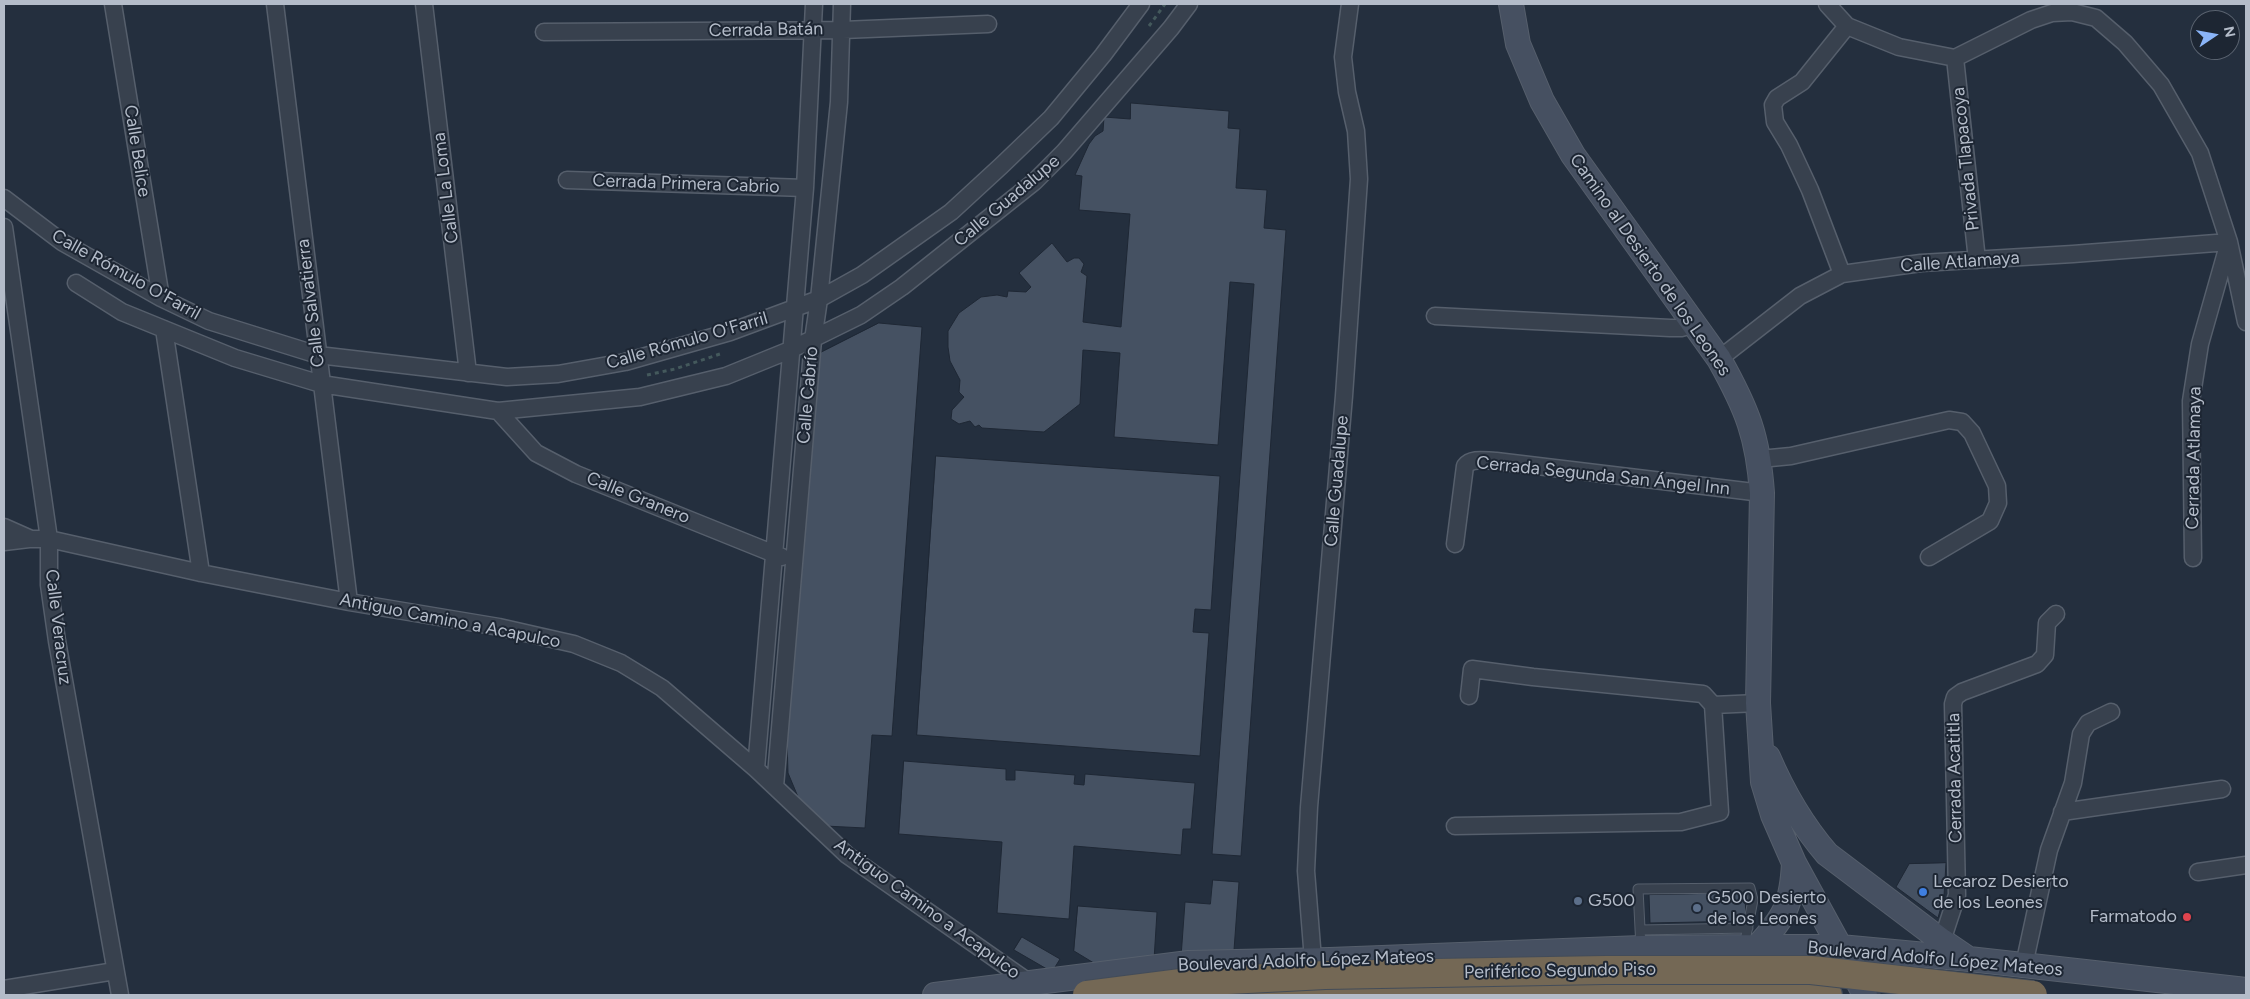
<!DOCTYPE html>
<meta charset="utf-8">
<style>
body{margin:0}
#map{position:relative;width:2250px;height:999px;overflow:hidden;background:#242f3e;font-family:Figtree,sans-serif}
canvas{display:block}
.frame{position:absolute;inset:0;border:5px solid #b4bcc9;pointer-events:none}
.north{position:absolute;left:2190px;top:10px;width:50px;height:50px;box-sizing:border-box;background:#1d2633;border:1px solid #59626f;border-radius:50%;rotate:78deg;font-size:14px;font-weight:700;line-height:20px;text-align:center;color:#b4bcc9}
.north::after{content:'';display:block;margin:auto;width:18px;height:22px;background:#8ab4f8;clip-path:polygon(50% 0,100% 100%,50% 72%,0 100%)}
</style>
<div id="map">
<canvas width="2250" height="999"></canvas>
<div class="frame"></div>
<div class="north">N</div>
</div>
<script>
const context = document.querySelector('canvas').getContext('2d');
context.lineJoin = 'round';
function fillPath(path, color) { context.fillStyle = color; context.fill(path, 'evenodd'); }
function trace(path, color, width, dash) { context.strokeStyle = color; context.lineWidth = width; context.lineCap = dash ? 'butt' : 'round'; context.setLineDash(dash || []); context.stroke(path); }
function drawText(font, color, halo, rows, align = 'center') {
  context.font = font + ' Figtree,sans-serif'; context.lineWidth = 4; context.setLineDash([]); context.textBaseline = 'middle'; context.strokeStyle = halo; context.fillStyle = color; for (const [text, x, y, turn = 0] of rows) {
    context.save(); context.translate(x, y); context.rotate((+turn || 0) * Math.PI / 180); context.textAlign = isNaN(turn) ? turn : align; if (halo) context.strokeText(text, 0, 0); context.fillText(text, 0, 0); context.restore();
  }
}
const building = new Path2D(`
 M1131,103L1229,111L1228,128L1240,129L1236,188L1267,190L1264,228L1286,230L1241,856L1212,854L1254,284L1230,282L1218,445L1114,437L1120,353L1083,350L1080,404L1044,432L982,428L979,425L975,427L970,421L959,424L951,419L952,410L964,397L959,392L960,380L950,361L948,347V331L959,313L981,297L997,295L1007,297L1008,291L1026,292L1031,287L1019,273L1052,243L1067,262L1074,258H1079L1084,264L1081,272L1087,276L1083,322L1121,327L1130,214L1079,210L1082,176L1075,175L1089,144L1095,136L1103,131L1104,117L1130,119Z
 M879,323L922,327L892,736L872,735L865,828L825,826L801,804L788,773L787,740L818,354Z
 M936,456L1220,476L1211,610L1195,609L1193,632L1209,633L1200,756L917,735Z
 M904,761L1006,769V780H1015V770L1075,775L1074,784L1084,785L1085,774L1195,783L1191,829H1183L1181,855L1074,846L1069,919L997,913L1002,842L899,834Z
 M1946,863L1944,896L1938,918L1896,887L1909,864Z
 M1213,880L1239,882L1234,950L1181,957L1185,902L1210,904Z
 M1745,893L1746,921L1650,923L1649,895Z
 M1078,906L1157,912L1154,960L1102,968L1074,951Z
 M1022,937L1060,959L1052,972L1014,950Z`);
fillPath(building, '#455162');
trace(building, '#1f2835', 1);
trace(new Path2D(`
 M1853,988L1909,995`), '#3a4453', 28, [28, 14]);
const service = new Path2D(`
 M1640,930L1748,928
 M1641,948L1638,889L1750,888L1753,900L1744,946`);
const minor = new Path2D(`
 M113,4L161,298
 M275,4L349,602
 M424,4L468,373
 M1827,4L1847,26L1899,47L1955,58L2031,20L2052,13L2072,12L2096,18L2125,43L2161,85L2200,153L2229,242L2246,322
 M544,32L843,30L988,24
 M1955,58L1977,260
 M567,180L805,188
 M4,198L62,242L161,298L209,321L318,355L507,377L558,374L625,362L730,332L819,299L862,275L951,212L1001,166L1051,118L1103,55L1141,4
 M4,227L49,539V585L57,641L120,995
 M1842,274L1810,190L1789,145L1775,122L1773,105L1777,98L1802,82L1847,26
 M76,283L122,312L235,358L321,384L498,411L640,397L726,376L790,350L861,315L902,287L1034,182L1064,152L1171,28L1189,4
 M1435,316L1670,328H1681L1695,324
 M164,329L201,573
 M1719,359L1800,296L1842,274L1921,263L2073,254L2229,242L2200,344L2191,401L2193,558
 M498,411L536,453L576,474L782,557
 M1760,459L1791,456L1949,420L1962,422L1972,433L1997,486L1998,503L1990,521L1929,557
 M4,527L31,539H49L201,573L349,602L499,627L574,644L621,663L662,688L756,769L847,855L1030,983
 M4,542L29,539
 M1455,544L1465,466C1472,457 1486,461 1496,461L1762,493
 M1469,696L1472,669L1533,677L1703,694L1713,705L1758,703
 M756,769L805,188L814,4
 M775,787L813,340L819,299L839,102L842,4
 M2062,812L2222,789
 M1455,826L1681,822L1720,812L1713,705
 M2198,872L2246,865
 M1942,941L1957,895L1953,704L1955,697L1962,692L2037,664L2045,655L2047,623L2056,614
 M1313,960L1306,871L1309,807L1344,396L1359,179L1356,131L1347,92L1343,57L1350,4
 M2024,965L2049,850L2073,783L2081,734L2088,723L2111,712
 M4,989L115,971`);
const secondary = new Path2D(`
 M1511,4L1518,44L1542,101L1573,155L1719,359C1747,409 1758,436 1762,493L1758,703L1763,782L1773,815L1794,863L1846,958
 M1768,757C1783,792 1802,825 1827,854L1942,941L1967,958
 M1757,947C1785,917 1792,904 1794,863
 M935,995L1189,963L1330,960L1641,948L1757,947H1840L1969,959L2246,990`);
const motorway = new Path2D(`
 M1238,995L1330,988L1808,993L1828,995`);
trace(service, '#565f6c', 11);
trace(minor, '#565f6c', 19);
trace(secondary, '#565f6c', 26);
trace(motorway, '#434c59', 30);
trace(new Path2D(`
 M1149,26L1165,4
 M647,375L675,369L723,353`), '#44595c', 3, [4, 4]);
trace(service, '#38414e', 9);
trace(minor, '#38414e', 16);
trace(secondary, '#465061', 24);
trace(motorway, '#746855', 28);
const secondaryBridge = new Path2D(`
 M1851,968L1865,995`);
const motorwayBridge = new Path2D(`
 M1087,995L1189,982L1325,975L1605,970H1811L2033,995`);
trace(secondaryBridge, '#565f6c', 26, []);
trace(motorwayBridge, '#434c59', 30, []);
trace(secondaryBridge, '#465061', 24);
trace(motorwayBridge, '#746855', 28);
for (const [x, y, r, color] of [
 [1923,892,5,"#3f7fe0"],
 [1578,901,5,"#5c6f8a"],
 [1697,908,5,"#5c6f8a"],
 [2187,917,5,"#e0444e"]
]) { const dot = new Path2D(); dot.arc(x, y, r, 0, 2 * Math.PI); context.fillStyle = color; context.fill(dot); trace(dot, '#1d2633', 2); }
drawText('18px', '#b4bcc9', '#1d2633', [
 ["Cerrada Batán",766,30,-1],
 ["Calle Belice",137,151,81],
 ["Privada Tlapacoya",1966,159,-96],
 ["Cerrada Primera Cabrio",686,184,2],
 ["Calle La Loma",446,188,-97],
 ["Calle Guadalupe",1007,201,-40],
 ["Calle Atlamaya",1960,262,-4],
 ["Camino al Desierto de los Leones",1650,265,55],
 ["Calle Rómulo O'Farril",126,275,29],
 ["Calle Salvatierra",311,303,-97],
 ["Calle Rómulo O'Farril",687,341,-16],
 ["Calle Cabrío",808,395,-85],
 ["Cerrada Atlamaya",2194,458,-89],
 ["Cerrada Segunda San Ángel Inn",1603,476,6],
 ["Calle Guadalupe",1337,481,-85],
 ["Calle Granero",638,498,22],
 ["Antiguo Camino a Acapulco",450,621,11],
 ["Calle Veracruz",58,627,83],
 ["Cerrada Acatitla",1955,778,-91],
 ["Antiguo Camino a Acapulco",927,909,36],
 ["Boulevard Adolfo López Mateos",1935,959,5],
 ["Boulevard Adolfo López Mateos",1306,961,-2],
 ["Periférico Segundo Piso",1560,971,-1]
]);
drawText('18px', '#b4bcc9', '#1d2633', [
 ["Lecaroz Desierto",1933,882],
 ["de los Leones",1933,903],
 ["G500 Desierto",1707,898],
 ["de los Leones",1707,919],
 ["G500",1588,901],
 ["Farmatodo",2177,917,"right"]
], 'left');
</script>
